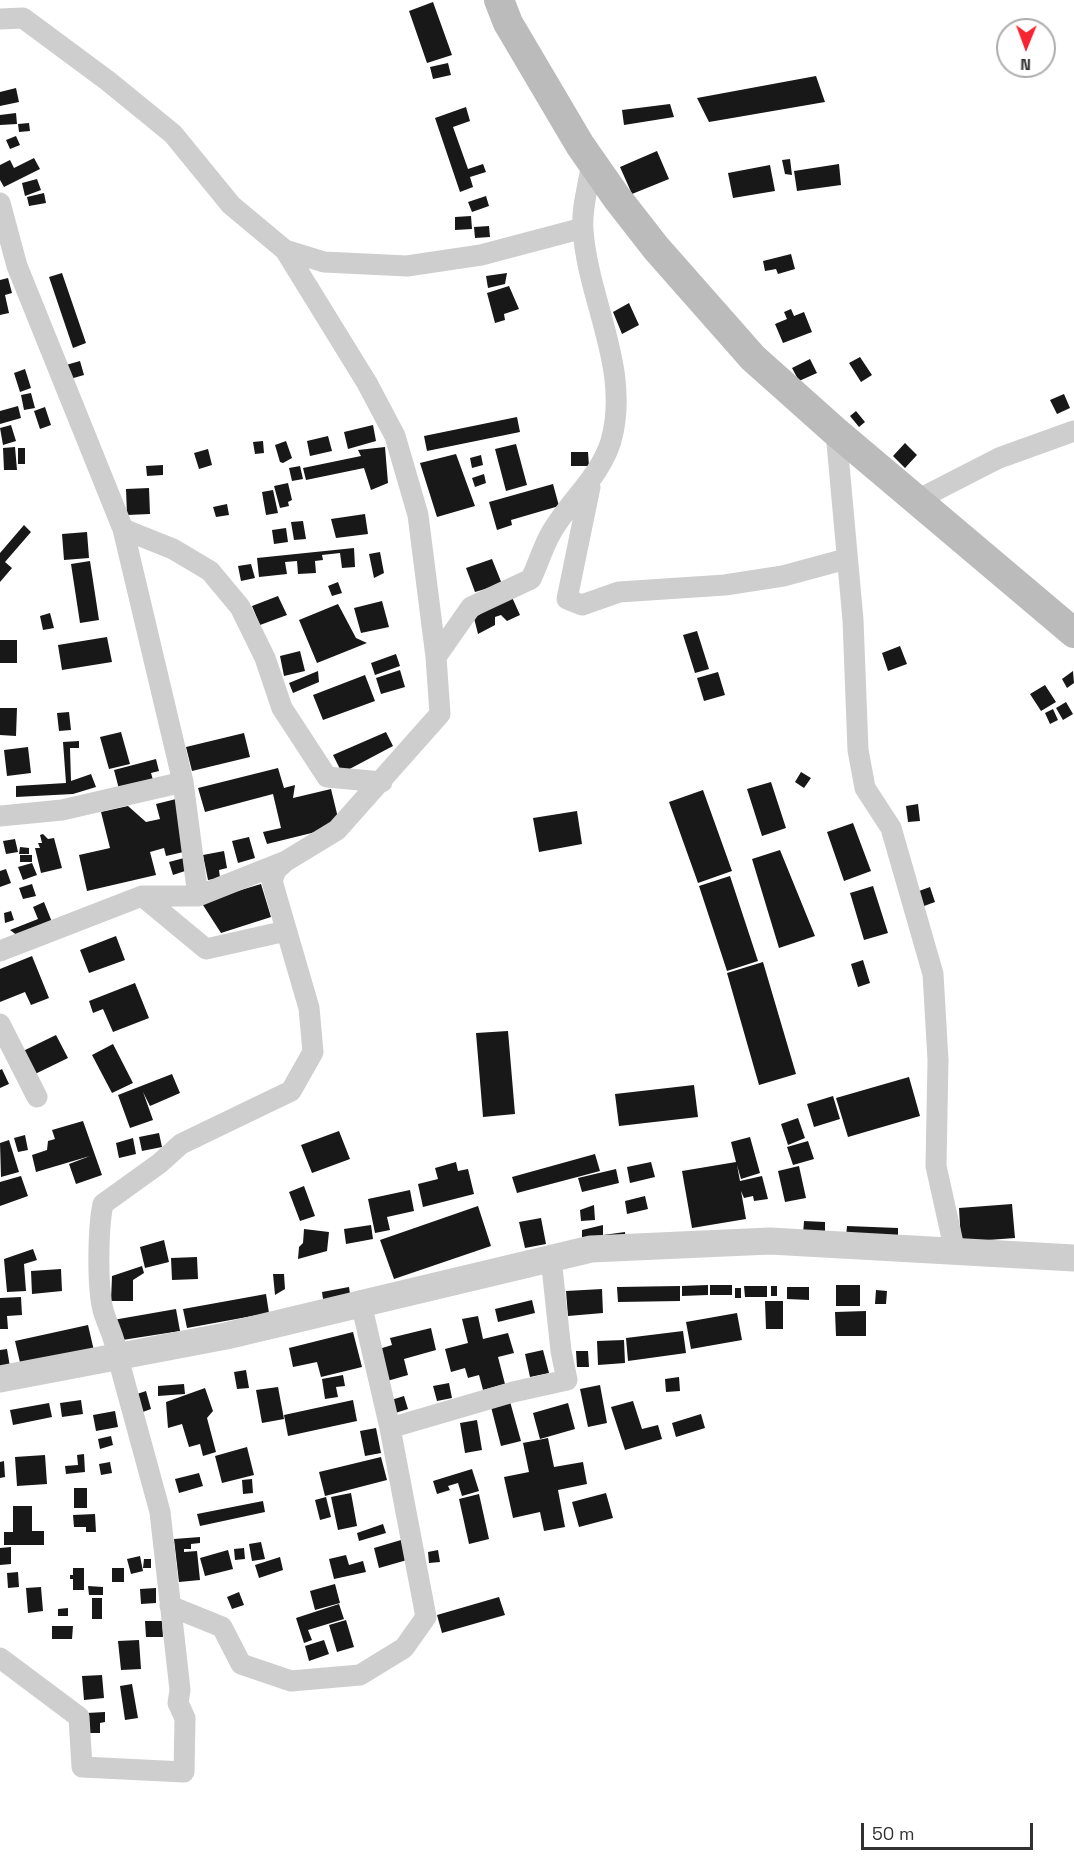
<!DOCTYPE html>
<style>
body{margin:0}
#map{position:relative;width:1074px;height:1868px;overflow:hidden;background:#fff;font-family:"Space Grotesk",sans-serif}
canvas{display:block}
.north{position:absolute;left:996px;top:18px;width:60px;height:60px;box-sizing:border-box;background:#fff;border:2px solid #adadad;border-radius:50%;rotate:181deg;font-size:16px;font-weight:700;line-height:24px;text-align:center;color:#313131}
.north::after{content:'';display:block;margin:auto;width:21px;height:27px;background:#f62430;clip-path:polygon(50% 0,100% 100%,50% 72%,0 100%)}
.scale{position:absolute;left:861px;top:1823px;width:172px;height:27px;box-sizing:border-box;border:3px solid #313131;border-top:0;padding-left:8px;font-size:18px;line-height:21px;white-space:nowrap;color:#313131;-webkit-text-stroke:4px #fff;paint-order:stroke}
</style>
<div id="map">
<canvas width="1074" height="1868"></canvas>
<div class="north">N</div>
<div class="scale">50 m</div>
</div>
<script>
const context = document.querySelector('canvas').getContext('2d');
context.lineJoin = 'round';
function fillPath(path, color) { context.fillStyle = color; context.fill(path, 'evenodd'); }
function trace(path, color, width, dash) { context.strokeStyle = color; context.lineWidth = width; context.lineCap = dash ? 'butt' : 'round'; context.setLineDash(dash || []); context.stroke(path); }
fillPath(new Path2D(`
 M433,2L452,55L427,63L409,11Z
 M448,63L451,75L433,79L430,67Z
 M816,76L825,102L709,122L697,98Z
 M16,88L19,102L0,106V92Z
 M670,104L674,117L624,125L622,110Z
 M466,107L470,121L453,127L468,169L483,164L486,172L470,177L473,187L460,192L435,118Z
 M16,113L17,124L0,125V115Z
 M29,123L30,131L19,132L18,124Z
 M16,136L20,145L10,149L6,140Z
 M657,151L669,179L632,194L620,167Z
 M34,158L40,169L4,187L0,180V165L10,160L14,168Z
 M790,159L792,175L785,174L782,160Z
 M839,164L841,185L797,191L794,171Z
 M770,165L775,191L733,198L728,173Z
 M37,179L41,190L25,196L22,183Z
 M44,193L46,203L29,206L27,197Z
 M486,196L489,206L472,212L468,202Z
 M471,216L472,229L455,230V217Z
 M489,226L490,237L475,238L474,227Z
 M791,254L795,269L778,274L776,269L765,271L763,261Z
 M62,273L86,343L73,348L49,277Z
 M507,273L505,284L488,288L486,276Z
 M8,278L12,293L5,295L9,313L0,315V280Z
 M509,286L519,309L504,314L505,320L495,323L487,293Z
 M629,303L639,325L622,334L613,312Z
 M791,309L794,316L804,312L812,332L783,343L775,324L787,319L784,312Z
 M860,357L872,375L861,382L849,363Z
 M810,359L817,373L799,381L792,368Z
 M80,361L84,375L70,379L66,365Z
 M25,369L31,388L20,392L14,373Z
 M31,393L35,408L24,410L21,395Z
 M1064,394L1070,408L1057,414L1050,400Z
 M18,406L21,418L0,424V411Z
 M45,407L51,425L40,429L34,411Z
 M856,411L865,422L859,427L850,416Z
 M517,417L520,432L427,451L424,436Z
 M11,425L16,441L3,445L0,428Z
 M373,425L376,441L348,449L344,432Z
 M328,436L332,451L310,456L307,441Z
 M263,441L264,453L255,454L253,442Z
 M286,441L292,458L283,463L280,462L275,445Z
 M905,443L917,455L905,468L893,456Z
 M516,444L527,485L506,491L495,449Z
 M15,447L17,470H4L3,448Z
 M385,447L388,483L371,490L364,468L306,480L303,468L361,456L358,450Z
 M18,448H25V464H18Z
 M208,449L212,465L199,469L194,453Z
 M571,452H588L589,466H571Z
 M456,454L475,506L437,517L420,463Z
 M481,455L483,465L472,468L470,458Z
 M163,465V475L147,476L146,466Z
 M300,466L303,479L292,481L289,468Z
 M484,474L486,483L475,487L472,478Z
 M288,483L292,500L288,502L289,506L280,508L274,486Z
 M553,484L559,506L511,520L512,525L497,530L489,502Z
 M149,488L150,514L127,515L126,489Z
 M273,490L278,513L266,515L262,492Z
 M227,504L229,515L216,517L213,507Z
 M365,514L368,534L336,538L331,519Z
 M303,521L306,539L294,540L291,522Z
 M24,525L31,532L5,562L12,568L0,582V553Z
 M286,528L288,542L274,544L272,530Z
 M87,532L89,558L64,560L62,534Z
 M354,548L355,567L342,568L340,553L322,555L323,560L315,561L316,573L298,574L297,561L285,562L287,574L259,577L257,558Z
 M380,552L384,573L374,578L369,554Z
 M492,559L502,584L475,592L466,568Z
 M90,561L99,620L80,623L71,564Z
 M251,564L255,578L241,581L238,566Z
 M338,582L342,593L332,596L328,586Z
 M511,595L520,615L507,621L501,615L495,617V625L478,634L474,618Z
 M278,596L287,615L260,625L252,606Z
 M382,601L389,627L361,633L354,608Z
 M338,604L356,638L367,643L317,663L299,620Z
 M50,613L54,628L43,630L40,616Z
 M697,631L709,669L695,673L683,635Z
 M107,637L112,662L62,670L58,645Z
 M0,640H17V663H0Z
 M900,646L907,664L888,671L882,653Z
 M300,651L305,671L284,676L280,656Z
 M396,654L400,666L375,675L371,663Z
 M400,670L405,687L381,694L376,678Z
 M318,671L319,682L293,693L289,683Z
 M1073,671L1074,683L1067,688L1062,679Z
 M718,672L725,695L704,701L697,678Z
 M365,675L375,701L323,720L313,695Z
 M1045,685L1056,702L1041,711L1030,694Z
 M1066,702L1073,714L1063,720L1056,708Z
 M0,708H17L16,736L0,735Z
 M1053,709L1058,720L1050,724L1045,713Z
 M69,712L71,730L59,731L57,713Z
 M121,732L130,764L109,769L100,737Z
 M386,732L393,746L342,773L333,755Z
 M244,733L250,757L192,771L186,747Z
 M79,741V748H70L71,781L91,774L96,787L73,794L16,797V786L66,783L63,742Z
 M28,747L31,773L7,776L4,750Z
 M156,759L159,771L151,773L153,780L119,789L114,770Z
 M278,768L284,788L295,785L293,798L331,789L340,826L267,844L263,832L281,828L273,794L205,812L198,788Z
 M801,772L811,778L804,788L795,782Z
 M771,782L786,828L762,836L747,789Z
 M703,790L732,871L698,883L669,802Z
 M176,799L188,851L166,856L164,848L150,852L156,875L87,891L79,855L110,848L101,812L128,806L146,822L160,819L156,804Z
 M918,804L920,821L908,822L906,806Z
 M577,811L582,844L539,852L533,818Z
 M853,823L871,871L844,881L827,832Z
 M43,834L48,839L54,838L62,868L41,873L35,848H40L38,843H42L40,835Z
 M249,837L255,858L238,863L232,841Z
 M15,839L18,852L6,854L3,841Z
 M20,847L29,848V854H19Z
 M780,850L815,936L779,948L752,859Z
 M224,851L227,868L219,870L220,878L208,880L203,855Z
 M20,855H32V862H20Z
 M184,858L188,870L173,875L169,862Z
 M32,863L37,875L23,880L18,867Z
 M6,869L11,883L0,887V871Z
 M730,876L758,961L727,971L699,886Z
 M32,884L36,896L23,899L19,888Z
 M261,884L271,917L221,933L201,902Z
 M873,886L888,933L864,940L850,893Z
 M930,887L935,902L924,906L919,891Z
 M44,902L52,922L18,936L10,930L38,919L33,907Z
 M11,911L14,920L5,923L4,913Z
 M116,936L125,960L89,973L80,950Z
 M32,956L49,998L31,1005L25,992L0,1002V969Z
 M863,960L870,983L858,987L851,964Z
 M763,962L796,1074L759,1085L727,973Z
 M135,983L149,1018L113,1032L103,1009L93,1013L89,1001Z
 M508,1031L515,1114L483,1117L476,1033Z
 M56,1035L68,1058L33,1075L21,1052Z
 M113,1044L133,1083L112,1093L92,1055Z
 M2,1069L9,1084L0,1088V1070Z
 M172,1074L180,1093L150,1106L143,1092L153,1120L130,1128L118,1095Z
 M909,1077L920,1116L848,1137L836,1098Z
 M694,1085L698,1117L619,1126L615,1094Z
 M833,1096L840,1119L814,1127L807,1104Z
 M798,1118L805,1138L788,1145L781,1124Z
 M83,1121L102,1175L76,1184L69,1164L90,1156L36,1172L32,1155L47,1150L48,1141L55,1139L52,1130Z
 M339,1131L350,1159L312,1173L301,1145Z
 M159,1133L162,1147L142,1151L139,1137Z
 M25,1135L28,1150L18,1152L14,1138Z
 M750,1137L760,1173L741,1179L737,1165L740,1181L762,1176L768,1199L754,1201L753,1196L744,1198L741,1191L746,1219L692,1228L682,1171L736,1162L731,1142Z
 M133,1138L136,1154L119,1158L116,1143Z
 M9,1140L19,1172L1,1177L0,1143Z
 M808,1141L814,1159L793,1165L787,1147Z
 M595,1154L600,1171L517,1193L512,1177Z
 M456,1162L458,1171L468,1169L474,1194L423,1207L418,1184L438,1179L435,1168Z
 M651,1162L655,1177L630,1183L627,1167Z
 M799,1166L806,1198L785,1202L778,1171Z
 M616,1169L619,1183L582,1192L578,1178Z
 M21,1176L28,1196L0,1206V1182Z
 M304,1186L315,1216L300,1221L289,1192Z
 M410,1190L414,1211L387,1217L390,1230L375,1233L368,1199Z
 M645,1196L648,1209L627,1214L625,1201Z
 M1012,1204L1015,1238L961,1242L959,1208Z
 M594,1205L595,1220L581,1221L580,1210Z
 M478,1206L491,1246L394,1279L380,1240Z
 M541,1218L546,1244L525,1248L519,1222Z
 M804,1221L825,1222V1236L803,1235Z
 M371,1225L373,1239L346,1244L344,1229Z
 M603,1225V1235L625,1232L626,1242L582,1252V1230Z
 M847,1226L898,1228V1240L846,1237Z
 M304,1229L329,1232L327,1251L298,1259L299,1247L303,1243Z
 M164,1240L169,1262L145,1268L140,1247Z
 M33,1249L37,1260L24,1264L26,1291L7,1292L4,1259Z
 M197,1257L198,1279L172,1280L171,1258Z
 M142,1266L144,1273L133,1280V1301H111L112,1276Z
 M61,1269L62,1291L32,1294L31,1271Z
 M273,1274H284L285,1289L275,1295Z
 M708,1285V1295L682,1296V1286Z
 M710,1285H732V1295H710Z
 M836,1285H860V1306H836Z
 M680,1286V1301L618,1302L617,1287Z
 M744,1286H767V1297H745Z
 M771,1286H777V1296H771Z
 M349,1287L351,1301L324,1306L322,1292Z
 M787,1287H809V1300L787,1299Z
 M735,1288H741V1298H735Z
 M602,1289L603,1313L568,1316L566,1291Z
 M876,1290L887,1291L886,1304H875Z
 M266,1294L269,1313L187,1328L183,1309Z
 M21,1297L22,1315L7,1316L8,1329H0V1298Z
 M532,1300L535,1313L498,1322L495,1309Z
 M765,1301H783V1329H766Z
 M176,1309L180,1331L116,1341L113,1320Z
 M866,1311V1336H836L835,1312Z
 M737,1313L742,1340L691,1349L686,1322Z
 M478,1316L483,1339L508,1333L514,1353L498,1357L505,1384L483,1390L479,1375L468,1378L465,1368L451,1372L445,1349L468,1343L462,1319Z
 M88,1325L95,1355L22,1371L15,1341Z
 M431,1328L436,1350L404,1359L408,1375L387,1381L379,1349L392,1345L390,1338Z
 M683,1331L686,1353L628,1361L626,1338Z
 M353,1332L362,1367L321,1377L317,1362L293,1367L289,1348Z
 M624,1340L625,1363L598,1365L597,1341Z
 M7,1349L10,1367L0,1369V1350Z
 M543,1350L549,1373L530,1377L525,1354Z
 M576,1351H588L589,1367H577Z
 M246,1370L249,1388L237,1389L234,1372Z
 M343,1375L345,1386L336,1387L338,1397L325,1399L322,1379Z
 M679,1377L680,1391L666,1392L665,1379Z
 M449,1383L452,1398L437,1401L433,1386Z
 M184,1384L185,1394L158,1396V1386Z
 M600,1385L607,1423L588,1427L580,1389Z
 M278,1387L284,1419L262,1423L256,1390Z
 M205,1388L213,1411L207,1418L216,1452L203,1456L200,1444L189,1447L182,1424L168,1428L166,1402Z
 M146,1391L151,1409L140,1413L134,1395Z
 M404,1396L408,1409L392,1414L388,1401Z
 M509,1398L521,1441L501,1446L490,1403Z
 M81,1400L83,1414L62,1417L60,1403Z
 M353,1400L357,1421L288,1436L284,1415Z
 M633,1401L642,1429L658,1425L662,1439L625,1450L611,1407Z
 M49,1403L52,1417L13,1425L10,1410Z
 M568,1403L575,1429L540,1439L533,1413Z
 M115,1411L118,1427L96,1431L93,1415Z
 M701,1414L705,1428L676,1437L672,1423Z
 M477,1420L482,1450L465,1453L460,1423Z
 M376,1428L381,1453L365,1456L360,1431Z
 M111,1436L113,1445L100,1449L98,1439Z
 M548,1438L554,1467L583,1462L587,1484L558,1490L565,1527L544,1531L540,1512L513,1518L504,1477L529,1472L523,1443Z
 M247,1447L254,1475L222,1483L215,1456Z
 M84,1454L85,1472L66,1474L65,1466L78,1465L77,1455Z
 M45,1455L47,1484L17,1486L15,1457Z
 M381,1457L387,1480L325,1496L319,1472Z
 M4,1461L5,1477L0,1478V1462Z
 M110,1462L112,1473L101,1475L99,1464Z
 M472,1469L479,1491L462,1496L458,1483L448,1486L450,1490L437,1494L433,1481Z
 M199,1473L203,1486L179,1493L175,1479Z
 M252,1479L253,1493L243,1494L242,1480Z
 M74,1488H87V1508H74Z
 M351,1493L357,1526L338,1530L331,1497Z
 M606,1493L613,1518L579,1527L572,1502Z
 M479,1494L489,1539L469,1544L459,1499Z
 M326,1497L331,1517L320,1520L315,1500Z
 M263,1501L265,1512L200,1526L197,1514Z
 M13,1506H32V1531H44V1545H4V1532H13Z
 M95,1514L96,1532H86V1527H74L73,1515Z
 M383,1524L386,1533L359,1541L357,1533Z
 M200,1537V1543L191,1544V1549H184V1552L197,1551L200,1580L179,1582L174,1539Z
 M401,1540L407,1560L379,1568L374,1548Z
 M261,1542L265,1559L252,1561L249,1544Z
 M11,1547V1564L0,1565V1548Z
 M244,1548L245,1559L235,1560L234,1549Z
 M228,1550L233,1569L205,1576L200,1558Z
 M438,1550L440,1562L429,1563L428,1552Z
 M346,1555L349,1565L363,1561L366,1572L334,1579L329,1559Z
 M140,1556L143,1571L131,1574L127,1559Z
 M280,1557L283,1570L259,1578L255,1565Z
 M144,1559H151V1568H143Z
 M73,1568H84V1590H73V1579H70V1575H73Z
 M112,1568H124V1582H112Z
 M18,1572L19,1587L8,1588L7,1573Z
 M335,1584L340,1603L315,1610L310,1591Z
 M88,1586L103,1587V1595H89Z
 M41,1587L43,1611L28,1613L26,1588Z
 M156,1588V1603L141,1604L140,1589Z
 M239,1592L244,1605L232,1609L227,1597Z
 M499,1597L505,1615L442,1633L437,1615Z
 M92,1598H102V1619H92Z
 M339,1604L344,1619L308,1630L312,1640L304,1643L296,1618Z
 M68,1608V1616H58V1609Z
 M346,1620L354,1647L337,1652L329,1625Z
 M145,1621H162L163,1637H146Z
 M52,1626H73L72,1639H52Z
 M139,1640L141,1669L121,1670L118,1641Z
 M324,1640L329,1654L309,1661L305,1646Z
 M102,1675L104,1698L84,1700L82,1676Z
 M132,1684L138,1718L125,1720L120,1686Z
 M105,1712V1722L100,1723V1733H88L87,1713Z`), '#181818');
trace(new Path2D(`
 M0,19L23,18L108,81L173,134L231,205L285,250L367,383L395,436L418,515L436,657L440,714L337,830L286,861L198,896H142L0,951
 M0,203L17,266L123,529L183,782L198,896
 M285,250L324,262L407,266L481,255L583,228
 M836,432L853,620L858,750L865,788L891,828L933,974L938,1060L936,1166L955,1252
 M590,487L567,599L582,605L619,592L725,585L783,576L846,559
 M917,500L999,458L1074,431
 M123,529L173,549L210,571L240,607L265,658L282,708L327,777L382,782
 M436,657L471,607L531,579C538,564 543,547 551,533C569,501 600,477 611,441C631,369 588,301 583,230C581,209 589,183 592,162
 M0,816L62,810L183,782
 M142,896L206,949L286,931
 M0,1024L37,1097
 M390,1428L513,1392L567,1380L561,1351L551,1258
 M170,1606L222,1627L241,1664L291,1681L360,1675L404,1648L426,1617L390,1428L361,1303
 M0,1658L79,1717L82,1767L184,1772L185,1718L178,1703L180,1690L160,1512L118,1358C116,1340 108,1327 103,1310C97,1286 98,1228 103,1204L160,1163L181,1144L291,1091L313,1052L309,1008L272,881L276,870L286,861`), '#cecece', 21);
trace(new Path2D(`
 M0,1379L226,1336L591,1249L770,1241L1074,1258`), '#cecece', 27);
trace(new Path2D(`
 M499,0L508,23L580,145L617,198L656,248L753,358L836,432L1074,633`), '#bbb', 30);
</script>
